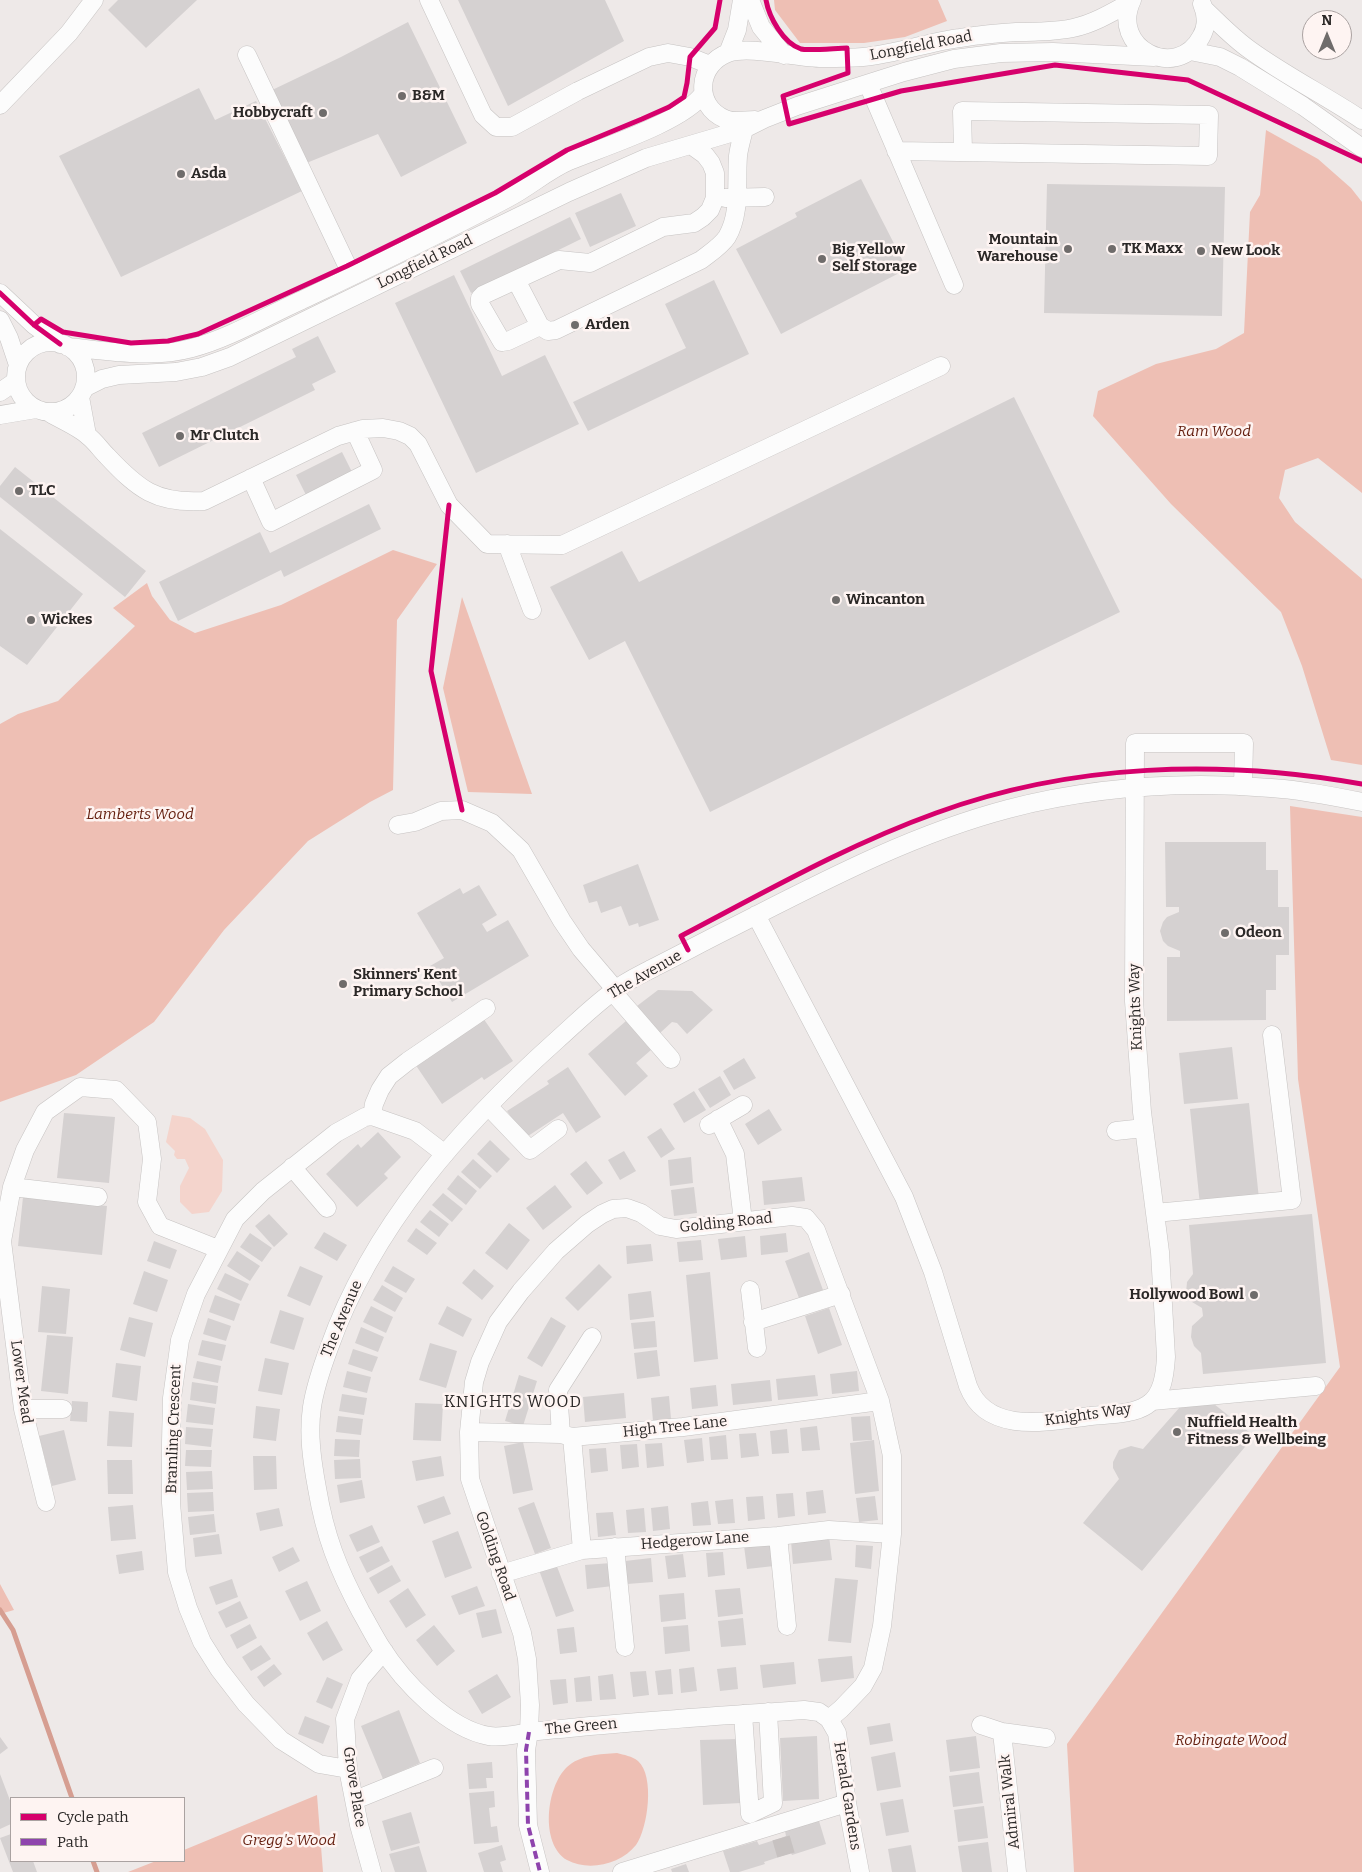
<!DOCTYPE html>
<style>
body{margin:0}
#map{position:relative;width:1362px;height:1872px;overflow:hidden;background:#eee9e8;font-family:Bitter,serif}
canvas{display:block}
.legend{position:absolute;left:10px;top:1797px;width:175px;height:65px;box-sizing:border-box;background:#fef4f2;border:1px solid #aaa2a1;margin:0;padding:6px 9px;list-style:none;font-size:15px;color:#2b2827}
.legend li{display:flex;align-items:center;gap:10px;height:25px}
.legend b{width:25px;border:1px solid #aaa2a1}
.north{position:absolute;left:1302px;top:10px;width:50px;height:50px;box-sizing:border-box;background:#fef4f2;border:1px solid #aaa2a1;border-radius:50%;rotate:0deg;font-size:14px;font-weight:700;line-height:20px;text-align:center;color:#2b2827}
.north::after{content:'';display:block;margin:auto;width:18px;height:22px;background:#6f6c6b;clip-path:polygon(50% 0,100% 100%,50% 72%,0 100%)}
</style>
<div id="map">
<canvas width="1362" height="1872"></canvas>
<ul class="legend">
<li><b style="height:6px;background:#d6006c"></b>Cycle path</li>
<li><b style="height:6px;background:#8e44ad"></b>Path</li>
</ul>
<div class="north">N</div>
</div>
<script>
const context = document.querySelector('canvas').getContext('2d');
context.lineJoin = 'round';
function fillPath(path, color) { context.fillStyle = color; context.fill(path, 'evenodd'); }
function trace(path, color, width, dash) { context.strokeStyle = color; context.lineWidth = width; context.lineCap = dash ? 'butt' : 'round'; context.setLineDash(dash || []); context.stroke(path); }
function drawText(font, color, halo, rows, align = 'center') {
  context.font = font + ' Bitter,serif'; context.lineWidth = 5; context.setLineDash([]); context.textBaseline = 'middle'; context.strokeStyle = halo; context.fillStyle = color; for (const [text, x, y, turn = 0] of rows) {
    context.save(); context.translate(x, y); context.rotate((+turn || 0) * Math.PI / 180); context.textAlign = isNaN(turn) ? turn : align; if (halo) context.strokeText(text, 0, 0); context.fillText(text, 0, 0); context.restore();
  }
}
fillPath(new Path2D(`
 M172,1115L190,1118L205,1129L223,1160L222,1191L209,1212L192,1214L180,1202V1186L189,1168L185,1159H177L174,1155L175,1151L166,1142Z`), '#f4d4cc');
fillPath(new Path2D(`
 M774,0H938L947,21L905,37L864,43H800L775,10Z
 M1266,130L1318,159L1351,188L1362,202V493L1318,458L1285,470L1279,498L1295,522L1362,579V765L1331,760L1302,666L1281,612L1171,504L1093,416L1098,391L1156,364L1216,349L1244,333L1250,212L1260,195Z
 M393,550L437,564L397,620L393,790L370,802L308,841L224,930L154,1022L76,1075L0,1102V724L18,714L58,701L135,626L113,608L147,583L152,596L170,620L195,633L281,605Z
 M462,597L532,794L468,792L443,688Z
 M1290,806L1362,817V1872H1074L1067,1744L1340,1367L1298,1079Z
 M0,1584L14,1610L0,1614Z
 M617,1753C624,1755 632,1756 638,1761C655,1776 648,1828 636,1845C621,1864 589,1872 567,1860C540,1844 546,1787 567,1767C580,1755 600,1754 617,1753Z
 M317,1795L323,1872H128L156,1861H184V1850Z`), '#eebfb4');
trace(new Path2D(`
 M0,1610L13,1630L72,1798
 M93,1861L97,1872`), '#d69e91', 5);
fillPath(new Path2D(`
 M118,0H197L146,48L108,10Z
 M458,0H605L624,41L508,106Z
 M408,22L467,143L401,177L378,134L304,164L268,92L341,57Z
 M199,88L215,120L256,101L302,191L121,277L59,156Z
 M861,179L907,269L781,334L736,249L797,217L795,213Z
 M1047,184L1225,187L1222,316L1044,313Z
 M621,193L636,226L590,247L575,213Z
 M570,217L581,239L471,293L460,271Z
 M454,275L502,376L545,355L579,424L476,473L395,303Z
 M714,280L749,354L588,431L573,402L686,348L665,304Z
 M318,336L336,372L312,384L315,390L159,467L142,433L296,357L292,349Z
 M1014,397L1120,612L710,812L625,641L589,660L550,587L622,551L639,582Z
 M342,452L353,474L307,497L296,475Z
 M15,467L146,571L125,597L0,497V486Z
 M369,504L381,529L284,577L281,570L178,621L159,582L260,532L270,553Z
 M0,529L83,594L27,665L0,646Z
 M1165,842H1266V870H1278V907H1289V955H1276V990H1266V1020L1167,1021V957H1180V951L1168,946L1163,941L1160,931L1163,922L1167,917L1179,912V907H1166Z
 M638,864L659,920L639,927L638,923L629,926L621,906L601,913L597,901L589,903L583,885Z
 M479,885L497,915L482,924L487,932L508,920L529,956L452,1002L430,966L444,958L417,913L460,888L463,894Z
 M658,990L692,991L713,1010L687,1034L677,1023L672,1022L660,1033L637,1006Z
 M483,1018L513,1061L484,1080L482,1077L442,1104L415,1064Z
 M626,1021L651,1050L636,1063L648,1076L625,1096L588,1054Z
 M1232,1047L1238,1099L1184,1104L1179,1053Z
 M744,1058L756,1078L734,1090L723,1071Z
 M568,1067L601,1117L576,1133L563,1113L525,1138L507,1111L549,1084L547,1081Z
 M720,1076L731,1095L710,1108L698,1089Z
 M694,1091L706,1110L684,1123L673,1104Z
 M1249,1103L1259,1199L1200,1205L1190,1109Z
 M769,1109L782,1130L758,1145L745,1124Z
 M64,1113L115,1117L109,1183L57,1178Z
 M661,1128L675,1149L661,1158L647,1137Z
 M378,1132L401,1157L384,1174L388,1178L357,1207L326,1174L358,1144L361,1148Z
 M490,1140L510,1159L497,1173L477,1154Z
 M624,1151L636,1171L620,1180L608,1160Z
 M691,1157L693,1183L670,1186L668,1160Z
 M473,1159L492,1176L480,1189L461,1172Z
 M586,1161L603,1183L587,1195L570,1174Z
 M458,1175L477,1191L466,1205L447,1189Z
 M802,1177L805,1201L764,1205L762,1181Z
 M555,1185L572,1207L543,1230L526,1208Z
 M694,1187L697,1213L674,1216L671,1190Z
 M443,1193L463,1209L452,1222L432,1205Z
 M23,1197L107,1206L102,1255L18,1246Z
 M430,1210L449,1224L439,1237L420,1222Z
 M269,1214L288,1234L274,1247L255,1226Z
 M1312,1214L1326,1363L1203,1374L1201,1353L1194,1346L1191,1337L1192,1326L1203,1316L1202,1308L1192,1302L1186,1293L1187,1282L1193,1274L1189,1225Z
 M509,1223L530,1240L507,1270L485,1253Z
 M416,1228L437,1243L427,1255L407,1241Z
 M324,1232L347,1245L337,1261L314,1248Z
 M250,1233L272,1248L262,1262L240,1247Z
 M786,1233L788,1252L761,1255L760,1236Z
 M745,1236L747,1257L721,1260L718,1239Z
 M701,1240L703,1260L679,1262L677,1242Z
 M154,1241L177,1250L170,1269L147,1261Z
 M651,1244L653,1261L627,1264L626,1246Z
 M237,1251L260,1266L250,1281L227,1266Z
 M809,1252L823,1290L799,1298L785,1261Z
 M599,1264L612,1277L578,1311L565,1298Z
 M300,1266L323,1276L310,1306L287,1296Z
 M393,1266L415,1279L406,1293L384,1281Z
 M474,1269L494,1286L482,1300L462,1283Z
 M144,1271L168,1280L157,1312L133,1304Z
 M710,1272L718,1359L694,1362L686,1275Z
 M225,1273L249,1284L241,1301L217,1289Z
 M382,1285L403,1298L395,1312L373,1300Z
 M42,1286L70,1289L66,1334L38,1332Z
 M651,1291L654,1317L630,1320L628,1294Z
 M215,1295L240,1304L234,1321L209,1312Z
 M371,1306L393,1317L386,1333L363,1322Z
 M447,1306L472,1319L463,1337L438,1324Z
 M829,1308L842,1345L818,1354L805,1316Z
 M280,1310L304,1318L294,1350L270,1343Z
 M129,1317L153,1323L145,1357L120,1350Z
 M551,1317L566,1326L542,1367L527,1358Z
 M208,1318L231,1326L226,1341L203,1334Z
 M655,1321L657,1347L634,1349L631,1323Z
 M361,1327L384,1337L378,1352L355,1343Z
 M47,1335L73,1337L68,1394L41,1391Z
 M202,1340L226,1345L222,1361L198,1355Z
 M430,1343L457,1351L446,1388L419,1380Z
 M353,1349L378,1357L372,1372L348,1364Z
 M657,1350L660,1376L637,1379L634,1353Z
 M265,1358L289,1363L282,1395L258,1391Z
 M197,1361L221,1366L218,1383L193,1378Z
 M116,1363L141,1366L137,1401L112,1397Z
 M347,1371L371,1377L367,1393L343,1387Z
 M857,1371L859,1391L832,1394L830,1374Z
 M519,1375L537,1381L523,1426L505,1421Z
 M815,1375L818,1396L778,1400L776,1379Z
 M770,1380L772,1401L733,1405L731,1384Z
 M192,1382L218,1386L216,1404L190,1400Z
 M716,1385L718,1406L692,1409L690,1388Z
 M624,1393L626,1418L585,1422L583,1397Z
 M342,1394L367,1398L364,1415L339,1411Z
 M669,1396L671,1419L653,1421L651,1398Z
 M72,1401L88,1402L87,1422L70,1421Z
 M415,1403L443,1404L441,1441L413,1440Z
 M188,1404L215,1408L213,1425L186,1422Z
 M1214,1404L1254,1436L1142,1571L1083,1523L1119,1479L1113,1468V1462L1119,1450L1131,1446L1143,1449L1180,1407Z
 M256,1406L280,1409L276,1441L253,1438Z
 M109,1411L134,1413L132,1447L107,1446Z
 M338,1416L363,1419L361,1435L336,1432Z
 M870,1416L872,1440L853,1441L851,1417Z
 M817,1426L820,1450L802,1451L800,1428Z
 M186,1427L213,1429L211,1447L185,1444Z
 M787,1429L789,1453L772,1454L770,1431Z
 M64,1430L76,1480L52,1486L39,1436Z
 M756,1433L759,1456L741,1458L739,1434Z
 M726,1435L728,1459L711,1460L709,1437Z
 M702,1438L704,1461L687,1463L684,1440Z
 M335,1439L360,1440L359,1457L334,1456Z
 M874,1440L879,1491L855,1494L850,1443Z
 M523,1442L533,1490L513,1494L504,1446Z
 M662,1443L664,1466L647,1468L645,1444Z
 M637,1444L639,1467L622,1469L620,1445Z
 M606,1448L608,1471L591,1473L589,1449Z
 M186,1450H212L211,1467L185,1466Z
 M253,1456H276L277,1489L254,1490Z
 M441,1456L444,1476L416,1481L412,1461Z
 M360,1459L361,1478L335,1479L334,1460Z
 M107,1460H132L133,1494H108Z
 M212,1471L213,1489L187,1490L186,1472Z
 M362,1480L365,1498L340,1503L337,1485Z
 M823,1490L826,1513L808,1515L806,1492Z
 M213,1492L214,1511L188,1512L187,1493Z
 M793,1493L795,1516L778,1518L776,1494Z
 M444,1496L451,1514L424,1524L417,1506Z
 M763,1496L765,1519L748,1521L746,1497Z
 M875,1496L878,1520L859,1522L856,1498Z
 M733,1499L735,1523L718,1524L715,1501Z
 M708,1501L711,1525L693,1526L691,1503Z
 M534,1502L551,1548L535,1554L518,1508Z
 M133,1505L136,1539L111,1541L108,1507Z
 M668,1506L670,1529L653,1531L651,1508Z
 M279,1508L283,1526L260,1531L256,1513Z
 M644,1508L646,1532L628,1533L626,1510Z
 M613,1512L616,1535L598,1537L596,1513Z
 M214,1514L216,1532L190,1535L188,1517Z
 M372,1525L380,1542L357,1552L349,1535Z
 M458,1531L472,1568L445,1578L432,1541Z
 M219,1534L222,1554L195,1557L193,1538Z
 M829,1536L832,1560L793,1564L791,1541Z
 M771,1543L774,1566L747,1569L744,1546Z
 M856,1545L873,1546L871,1569L855,1567Z
 M382,1546L390,1561L367,1573L359,1557Z
 M293,1547L300,1561L279,1572L272,1557Z
 M142,1551L144,1570L119,1574L116,1555Z
 M723,1552L725,1575L708,1577L706,1553Z
 M683,1554L686,1577L668,1579L665,1556Z
 M651,1558L653,1582L627,1584L625,1561Z
 M611,1563L613,1586L587,1589L585,1565Z
 M556,1564L574,1611L556,1617L539,1570Z
 M392,1565L401,1581L378,1594L369,1578Z
 M835,1578L858,1580L851,1643L828,1641Z
 M232,1579L238,1597L216,1605L209,1587Z
 M307,1581L321,1611L300,1621L285,1591Z
 M477,1586L485,1606L459,1615L451,1596Z
 M408,1588L426,1615L406,1628L389,1601Z
 M740,1588L743,1614L718,1617L715,1590Z
 M684,1593L686,1619L661,1622L659,1595Z
 M240,1601L248,1618L226,1628L218,1612Z
 M496,1609L502,1633L482,1638L476,1613Z
 M743,1618L746,1645L721,1647L718,1621Z
 M327,1621L343,1650L323,1661L307,1633Z
 M250,1624L257,1638L237,1649L230,1635Z
 M434,1625L455,1651L437,1666L416,1640Z
 M688,1625L690,1651L665,1654L663,1627Z
 M574,1627L577,1652L560,1654L557,1629Z
 M261,1645L271,1659L251,1671L242,1657Z
 M852,1656L854,1678L821,1682L818,1659Z
 M794,1662L796,1684L763,1688L760,1665Z
 M274,1664L282,1674L264,1687L257,1677Z
 M694,1667L697,1691L681,1693L679,1669Z
 M736,1667L738,1689L720,1691L717,1669Z
 M671,1669L673,1694L658,1695L655,1671Z
 M646,1671L649,1695L633,1697L630,1672Z
 M497,1674L511,1697L482,1714L468,1691Z
 M613,1674L616,1699L600,1700L598,1676Z
 M590,1676L592,1701L576,1702L574,1678Z
 M327,1677L343,1684L332,1709L316,1702Z
 M566,1679L568,1703L553,1705L550,1680Z
 M399,1710L420,1763L383,1779L361,1726Z
 M305,1716L330,1726L323,1744L298,1734Z
 M890,1723L893,1741L870,1745L867,1727Z
 M817,1736L819,1799L783,1801L780,1738Z
 M976,1736L980,1768L950,1772L946,1740Z
 M0,1737L8,1748L0,1754Z
 M738,1739L741,1803L703,1805L700,1740Z
 M895,1752L901,1787L877,1791L871,1757Z
 M492,1762L493,1778H486L487,1788L469,1789L467,1764Z
 M979,1772L983,1803L953,1807L949,1776Z
 M0,1774L11,1803V1824L0,1829Z
 M494,1791L495,1807L489,1808L491,1827L497,1826L499,1842L474,1844L469,1793Z
 M903,1799L909,1832L886,1836L880,1803Z
 M984,1806L988,1838L958,1842L954,1810Z
 M411,1812L420,1843L391,1851L382,1821Z
 M819,1821L826,1844L792,1855L791,1853L764,1862L765,1864L739,1872H730L723,1851L757,1841L759,1845L781,1838L786,1836L785,1831Z
 M11,1834V1861H33L37,1872H13L0,1838Z
 M988,1842L992,1872H962L958,1846Z
 M502,1845L506,1860L500,1862L503,1872H484L478,1853Z
 M911,1845L916,1872H892L888,1849Z
 M419,1846L427,1872H395L389,1854Z
 M686,1864L689,1872H672L671,1869Z`), '#d5d1d1');
trace(new Path2D(`
 M781,1838L786,1855`), '#c7c2c1', 18, [18, 9]);
const minor = new Path2D(`
 M429,0L483,115L496,127H512L578,91L649,57L668,53L690,57L710,65
 M750,0L761,27L784,55
 M1132,0C1109,48 1177,82 1201,37C1207,27 1207,15 1202,4
 M1204,9C1219,23 1233,38 1250,50C1286,76 1326,96 1362,120
 M1190,51L1220,57L1240,67L1303,106L1362,148
 M728,53L737,30L742,0
 M247,55L352,276
 M868,84L954,285
 M0,105L69,33L94,0
 M755,120C745,120 734,123 725,119C693,105 698,64 728,53C748,45 797,58 822,58C836,58 850,58 863,57C896,54 928,42 960,38C979,35 997,33 1016,32C1035,32 1054,32 1073,28C1093,24 1113,12 1131,2
 M896,151L1208,156L1209,115L962,111L963,151
 M725,198L765,197
 M516,280L540,326L548,331L556,330L701,260C710,253 721,246 727,237C741,213 736,183 738,156C739,147 742,138 744,129
 M0,293L34,325L60,344
 M0,320L9,338L18,365
 M540,326L508,341L502,342L480,304V298L483,295L559,260L590,263L663,227L694,223L703,217L710,210L715,198V173L711,163L705,155L691,145
 M16 377a35 35 0 1 1 70 0a35 35 0 1 1-70 0Z
 M68,347C108,351 152,359 192,348C230,338 266,316 302,300C371,267 441,234 508,198C529,187 548,170 569,161C603,147 683,122 703,94
 M84,388L102,379L119,375L176,372L202,367L230,357L569,192L646,158L744,129L764,119L797,106L904,72L954,59L1001,53L1053,52L1154,57
 M0,392L16,381
 M80,397L87,435
 M48,412C59,419 79,427 88,436C95,441 100,449 107,456C138,489 156,504 204,501L338,436L363,429L383,428L399,431L410,436L418,444L449,505L487,544L562,545L941,366
 M0,415L36,409
 M251,478L271,522L373,470L355,431
 M507,544L532,610
 M398,825L415,822L441,811L462,810L492,823L521,850L562,921L581,949L615,989
 M756,915L904,1197L933,1272L968,1386C987,1436 1050,1421 1091,1416C1108,1414 1132,1415 1147,1405C1163,1396 1165,1373 1166,1357L1160,1252L1142,1112L1134,1001L1135,743H1244L1243,786
 M612,991L671,1059
 M489,1107L530,1150L558,1129
 M372,1116L374,1104L380,1090L389,1076L408,1061L486,1008
 M718,1119L735,1154L743,1221
 M709,1125L743,1105
 M1116,1131L1144,1128
 M292,1167L327,1208
 M12,1187L98,1197
 M1155,1213L1292,1200L1272,1035
 M750,1290L757,1348
 M753,1322L841,1294
 M1152,1401L1316,1386
 M23,1409H63
 M469,1432L561,1434L572,1437L683,1427L880,1401
 M561,1434L558,1390L592,1337
 M572,1437L582,1550
 M46,1502L23,1409L2,1241L12,1187L25,1150L45,1112L80,1087L116,1090L147,1122L152,1159L147,1202L160,1226L218,1249
 M778,1536L787,1626
 M615,1547L625,1647
 M501,1574L582,1550L778,1536L829,1530L892,1534
 M743,1714L750,1814L773,1803L768,1712
 M981,1725L1002,1732L1017,1872
 M1002,1732L1046,1738
 M348,1769L319,1764L281,1740L246,1704L219,1669L202,1642L188,1608L177,1572L171,1503V1442L172,1398L180,1340L196,1294L235,1219L263,1191L336,1133L365,1117L372,1116L415,1131L445,1154
 M355,1800L434,1768
 M372,1872L359,1825L348,1769L345,1719L360,1679L384,1651
 M540,1872L528,1825L526,1750L529,1732L530,1705L527,1659L522,1633L470,1479L469,1432L474,1382L480,1362L498,1322L521,1291L556,1251L587,1224L602,1214L613,1209L627,1208L641,1213L660,1226L676,1229L792,1216L806,1218L816,1230L880,1401L892,1456V1534L882,1626L873,1668L863,1686L841,1709L829,1719
 M622,1872L847,1803
 M860,1872L847,1803L837,1733L829,1719L819,1712L804,1710C729,1715 655,1720 580,1727C563,1729 546,1730 530,1732C517,1734 502,1738 489,1736C448,1729 403,1682 381,1647C374,1636 368,1624 361,1612C338,1569 325,1536 317,1488C312,1461 308,1434 312,1407C315,1387 322,1367 329,1348C372,1226 462,1125 557,1040C575,1024 592,1007 611,993C624,982 640,975 655,967C679,955 703,942 727,930C818,884 909,835 1008,809C1093,787 1184,781 1271,788C1302,790 1332,796 1362,802`);
trace(minor, '#c6c3c2', 19);
trace(minor, '#fcfcfc', 18);
trace(new Path2D(`
 M529,1732L526,1750L528,1825L540,1872`), '#8e44ad', 4, [8, 4]);
trace(new Path2D(`
 M766,0C769,17 783,43 801,49C808,51 838,48 847,48L848,73L783,96L789,124L901,91L1055,65L1188,80L1362,161
 M0,293L34,325L60,344
 M34,325L41,319L63,332L131,343L168,341L198,334L347,266L495,193L567,150L642,119L669,107L684,97L687,83L690,57L715,28L720,0
 M449,505L431,671L462,810
 M688,950L681,936C765,892 847,845 936,813C1072,763 1221,759 1362,784`), '#d6006c', 5);
for (const [x, y, r, color] of [
 [402,96,5,"#6f6c6b"],
 [323,113,5,"#6f6c6b"],
 [181,174,5,"#6f6c6b"],
 [1068,249,5,"#6f6c6b"],
 [1112,249,5,"#6f6c6b"],
 [1201,251,5,"#6f6c6b"],
 [822,259,5,"#6f6c6b"],
 [575,325,5,"#6f6c6b"],
 [180,436,5,"#6f6c6b"],
 [19,491,5,"#6f6c6b"],
 [836,600,5,"#6f6c6b"],
 [31,620,5,"#6f6c6b"],
 [1225,933,5,"#6f6c6b"],
 [343,984,5,"#6f6c6b"],
 [1254,1295,5,"#6f6c6b"],
 [1177,1432,5,"#6f6c6b"]
]) { const dot = new Path2D(); dot.arc(x, y, r, 0, 2 * Math.PI); context.fillStyle = color; context.fill(dot); trace(dot, '#fef4f2', 2); }
drawText('15px', '#2b2827', '#fef4f2', [
 ["Longfield Road",921,46,-11],
 ["Longfield Road",425,262,-26],
 ["The Avenue",645,975,-30],
 ["Knights Way",1136,1007,-92],
 ["Golding Road",726,1223,-6],
 ["The Avenue",342,1319,-67],
 ["Lower Mead",21,1382,82],
 ["Knights Way",1088,1415,-8],
 ["High Tree Lane",675,1427,-6],
 ["Bramling Crescent",174,1429,-88],
 ["Hedgerow Lane",695,1541,-4],
 ["Golding Road",495,1556,71],
 ["The Green",581,1727,-5],
 ["Grove Place",354,1787,81],
 ["Herald Gardens",847,1796,81],
 ["Admiral Walk",1010,1802,-96]
]);
drawText('bold 15px', '#2b2827', '#fef4f2', [
 ["B&M",412,96],
 ["Hobbycraft",313,113,"right"],
 ["Asda",191,174],
 ["Mountain",1058,240,"right"],
 ["Warehouse",1058,257,"right"],
 ["TK Maxx",1122,249],
 ["Big Yellow",832,250],
 ["Self Storage",832,267],
 ["New Look",1211,251],
 ["Arden",585,325],
 ["Mr Clutch",190,436],
 ["TLC",29,491],
 ["Wincanton",846,600],
 ["Wickes",41,620],
 ["Odeon",1235,933],
 ["Skinners' Kent",353,975],
 ["Primary School",353,992],
 ["Hollywood Bowl",1244,1295,"right"],
 ["Nuffield Health",1187,1423],
 ["Fitness & Wellbeing",1187,1440]
], 'left');
drawText('italic 15px', '#641e0e', '#fef4f2', [
 ["Ram Wood",1214,432],
 ["Lamberts Wood",140,815],
 ["Robingate Wood",1231,1741],
 ["Gregg's Wood",289,1841]
]);
context.letterSpacing = '1px';
drawText('16px', '#2b2827', '#fef4f2', [
 ["KNIGHTS WOOD",513,1403]
]);
context.letterSpacing = '0px';
</script>
